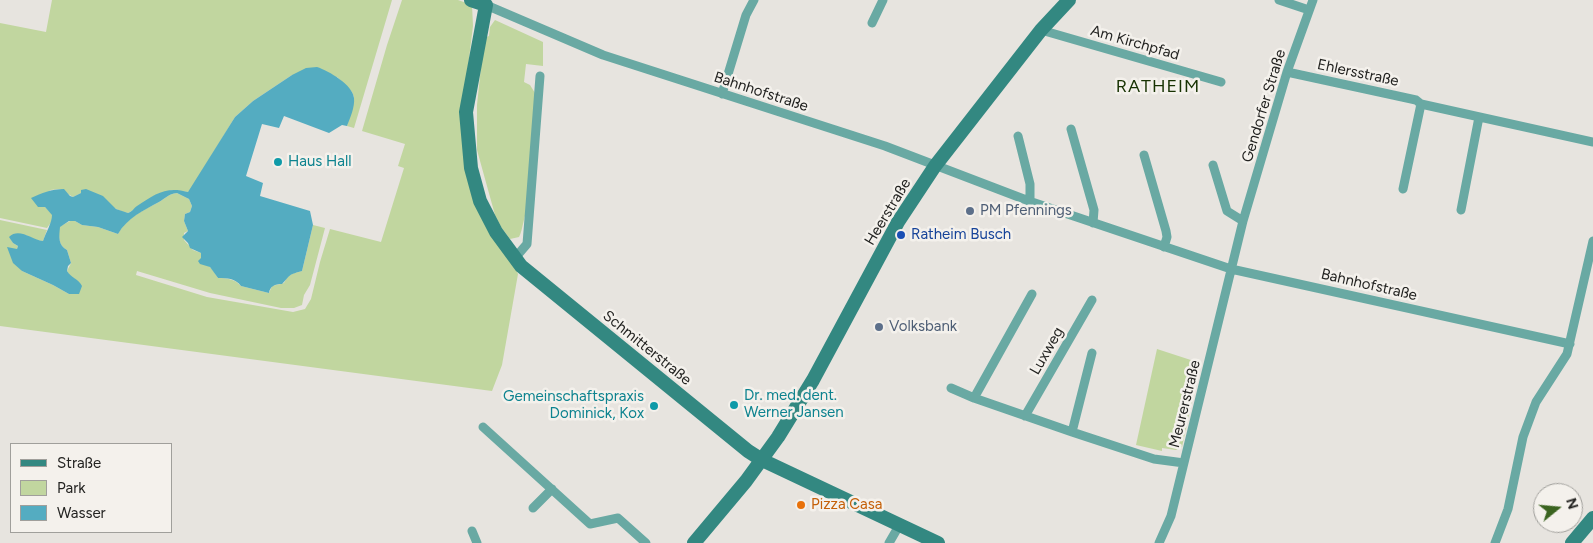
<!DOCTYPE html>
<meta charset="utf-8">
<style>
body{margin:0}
#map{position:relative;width:1593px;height:543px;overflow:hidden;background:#e7e4df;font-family:Figtree,sans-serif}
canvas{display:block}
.legend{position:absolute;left:10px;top:443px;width:162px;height:90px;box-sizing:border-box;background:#f4f1ec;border:1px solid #a09f9b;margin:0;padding:6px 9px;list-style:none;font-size:15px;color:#232321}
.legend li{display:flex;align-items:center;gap:10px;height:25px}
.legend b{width:25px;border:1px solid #a09f9b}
.north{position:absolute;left:1533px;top:483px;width:50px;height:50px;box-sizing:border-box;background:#f4f1ec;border:1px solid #a09f9b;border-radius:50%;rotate:73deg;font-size:14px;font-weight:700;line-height:20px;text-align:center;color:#232321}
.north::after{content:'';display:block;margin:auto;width:18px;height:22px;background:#3b6420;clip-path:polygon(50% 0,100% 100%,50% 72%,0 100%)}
</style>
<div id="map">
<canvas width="1593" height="543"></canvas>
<ul class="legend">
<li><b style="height:6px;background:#338881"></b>Straße</li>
<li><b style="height:14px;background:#c1d69f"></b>Park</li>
<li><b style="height:14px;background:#54acc1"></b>Wasser</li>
</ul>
<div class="north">N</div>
</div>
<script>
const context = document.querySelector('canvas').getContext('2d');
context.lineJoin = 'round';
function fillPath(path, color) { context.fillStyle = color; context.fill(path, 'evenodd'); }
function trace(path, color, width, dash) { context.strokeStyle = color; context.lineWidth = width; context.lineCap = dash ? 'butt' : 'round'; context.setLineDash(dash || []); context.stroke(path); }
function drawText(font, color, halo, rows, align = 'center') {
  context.font = font + ' Figtree,sans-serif'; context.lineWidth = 5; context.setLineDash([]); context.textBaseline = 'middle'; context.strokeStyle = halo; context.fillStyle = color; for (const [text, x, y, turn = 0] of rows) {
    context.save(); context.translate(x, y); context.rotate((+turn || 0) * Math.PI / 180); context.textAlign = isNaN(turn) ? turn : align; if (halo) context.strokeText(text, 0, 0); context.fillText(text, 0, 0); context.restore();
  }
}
fillPath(new Path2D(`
 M52,0H392L354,128L347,126L354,97L352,92L337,77L292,75L253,101L235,117L190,191L188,192L171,190L128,213L123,212L81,193L73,197L60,189L50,190L45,207L53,215L52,221L47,228L0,218V23L46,32Z
 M402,0H458L472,5L473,26L466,83L467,161L518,274L502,365L492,391L0,326V220L47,230L43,241L35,240L26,235L10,237L13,243L18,246L17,249H14L22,271L53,285L69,294L75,279L70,276L67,271L71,263L67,250C58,245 59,237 59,227L70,221H75L82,225L98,227L118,234C127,217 144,210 159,202C166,198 168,194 177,193L189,199L192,206L190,212L185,214L184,221L188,231L184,233V240L193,250L201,253C201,261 205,263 210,267C213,270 216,275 218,278C227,278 235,279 241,286L269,293L272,286L284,283C288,274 293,273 302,271L313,225L325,228L310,285L304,295L302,305L294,308H281L210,293L137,271L136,275L207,297L293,312L305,309L311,299L320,262L330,229L381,242L404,168L398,166L405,144L362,131L387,45Z
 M495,20L543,42V66L526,64L524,82L530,85L535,93L527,211C523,219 523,229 519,237L510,239L501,227L495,215L477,150V105L484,38L489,36L490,27Z
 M1157,349L1200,363L1182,447L1176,450L1162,448V451L1136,445Z`), '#c1d69f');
fillPath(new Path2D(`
 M317,67C329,71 353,85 354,98C355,107 350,118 347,126L342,125L329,133L284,116L279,128L262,124L246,176L263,183L260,196L310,211L313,225L302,271C287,275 291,275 282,284C275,284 270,286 269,293L241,286C235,278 227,278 218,278L210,267L200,264L198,261L201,258V253L190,248L188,243L182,237L188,231L184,221L185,214L190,212L192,206L189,199L177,193C168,194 166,198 159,202C144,210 127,218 118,234L98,227L82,225L75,221H69L60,227C59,237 58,245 67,250L71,263L68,266L67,271C71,278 79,279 82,286L79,294H69L53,285L22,271L13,263L7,247L17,249L18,246L13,243L9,237C19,227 32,240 43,241C46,232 52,223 52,215L45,207H38L31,198C42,193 51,189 64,189L70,196L73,197L81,193V190L86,189L103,196L116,209L128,213C133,211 133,209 137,206C155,194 166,186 188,192L235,117L253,101L292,75L306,68Z`), '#54acc1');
trace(new Path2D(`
 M1279,0L1309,10
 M486,3V5L603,55L885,146L1029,201L1231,269L1570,344
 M872,23L883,0
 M1041,30L1221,82
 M1287,72L1416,100L1421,104L1593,142
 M722,94L746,15L754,0
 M1071,129L1094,210L1093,223
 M1018,136L1030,184V201
 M1144,155L1166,231L1167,237L1164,247
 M1213,165L1227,211L1243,221
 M1403,189L1421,104
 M1461,210L1479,117
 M515,258L527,244L540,76
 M951,388L974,398L1072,432L1154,459L1184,463
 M974,398L1032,294
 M1025,416L1092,300
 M483,427L590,524L618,518L646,543
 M1072,432L1092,353
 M533,508L552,489
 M472,531L477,543
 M889,543L900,524
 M1159,543L1171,516L1243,221L1287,72L1313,0
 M1495,543L1508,509L1523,437L1536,402L1567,354L1593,241`), '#69a9a3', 9);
trace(new Path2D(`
 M471,0L486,5L466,112L471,168L480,201L496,232L521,266L748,451L762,460L938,543
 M694,543L746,481L778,437L813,380L898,222L935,166L1041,30L1069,0
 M1572,543L1593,518`), '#338881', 14);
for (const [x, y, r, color] of [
 [278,162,5,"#0f9aa8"],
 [970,211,5,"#5c6f8a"],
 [901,235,5,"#1a4fb4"],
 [879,327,5,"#5c6f8a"],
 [734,405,5,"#0f9aa8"],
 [654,406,5,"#0f9aa8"],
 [801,505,5,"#e8710a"]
]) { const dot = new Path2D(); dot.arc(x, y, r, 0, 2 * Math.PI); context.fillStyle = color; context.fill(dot); trace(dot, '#f4f1ec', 2); }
drawText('15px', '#232321', '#f4f1ec', [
 ["Am Kirchpfad",1135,43,16],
 ["Ehlersstraße",1358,73,12],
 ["Bahnhofstraße",761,92,18],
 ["Gendorfer Straße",1264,106,-73],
 ["Heerstraße",888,212,-59],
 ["Bahnhofstraße",1369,285,13],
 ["Schmitterstraße",647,348,39],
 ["Luxweg",1047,351,-60],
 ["Meurerstraße",1185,404,-76]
]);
drawText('15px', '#0d838f', '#f4f1ec', [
 ["Haus Hall",288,162],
 ["Dr. med. dent.",744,396],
 ["Werner Jansen",744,413],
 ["Gemeinschaftspraxis",644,397,"right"],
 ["Dominick, Kox",644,414,"right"]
], 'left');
drawText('15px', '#4e5e75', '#f4f1ec', [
 ["PM Pfennings",980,211],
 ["Volksbank",889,327]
], 'left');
drawText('15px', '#164399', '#f4f1ec', [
 ["Ratheim Busch",911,235]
], 'left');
drawText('15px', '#c56008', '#f4f1ec', [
 ["Pizza Casa",811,505]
], 'left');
context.letterSpacing = '1px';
drawText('18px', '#173202', '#f4f1ec', [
 ["RATHEIM",1158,87]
]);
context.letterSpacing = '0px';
</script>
